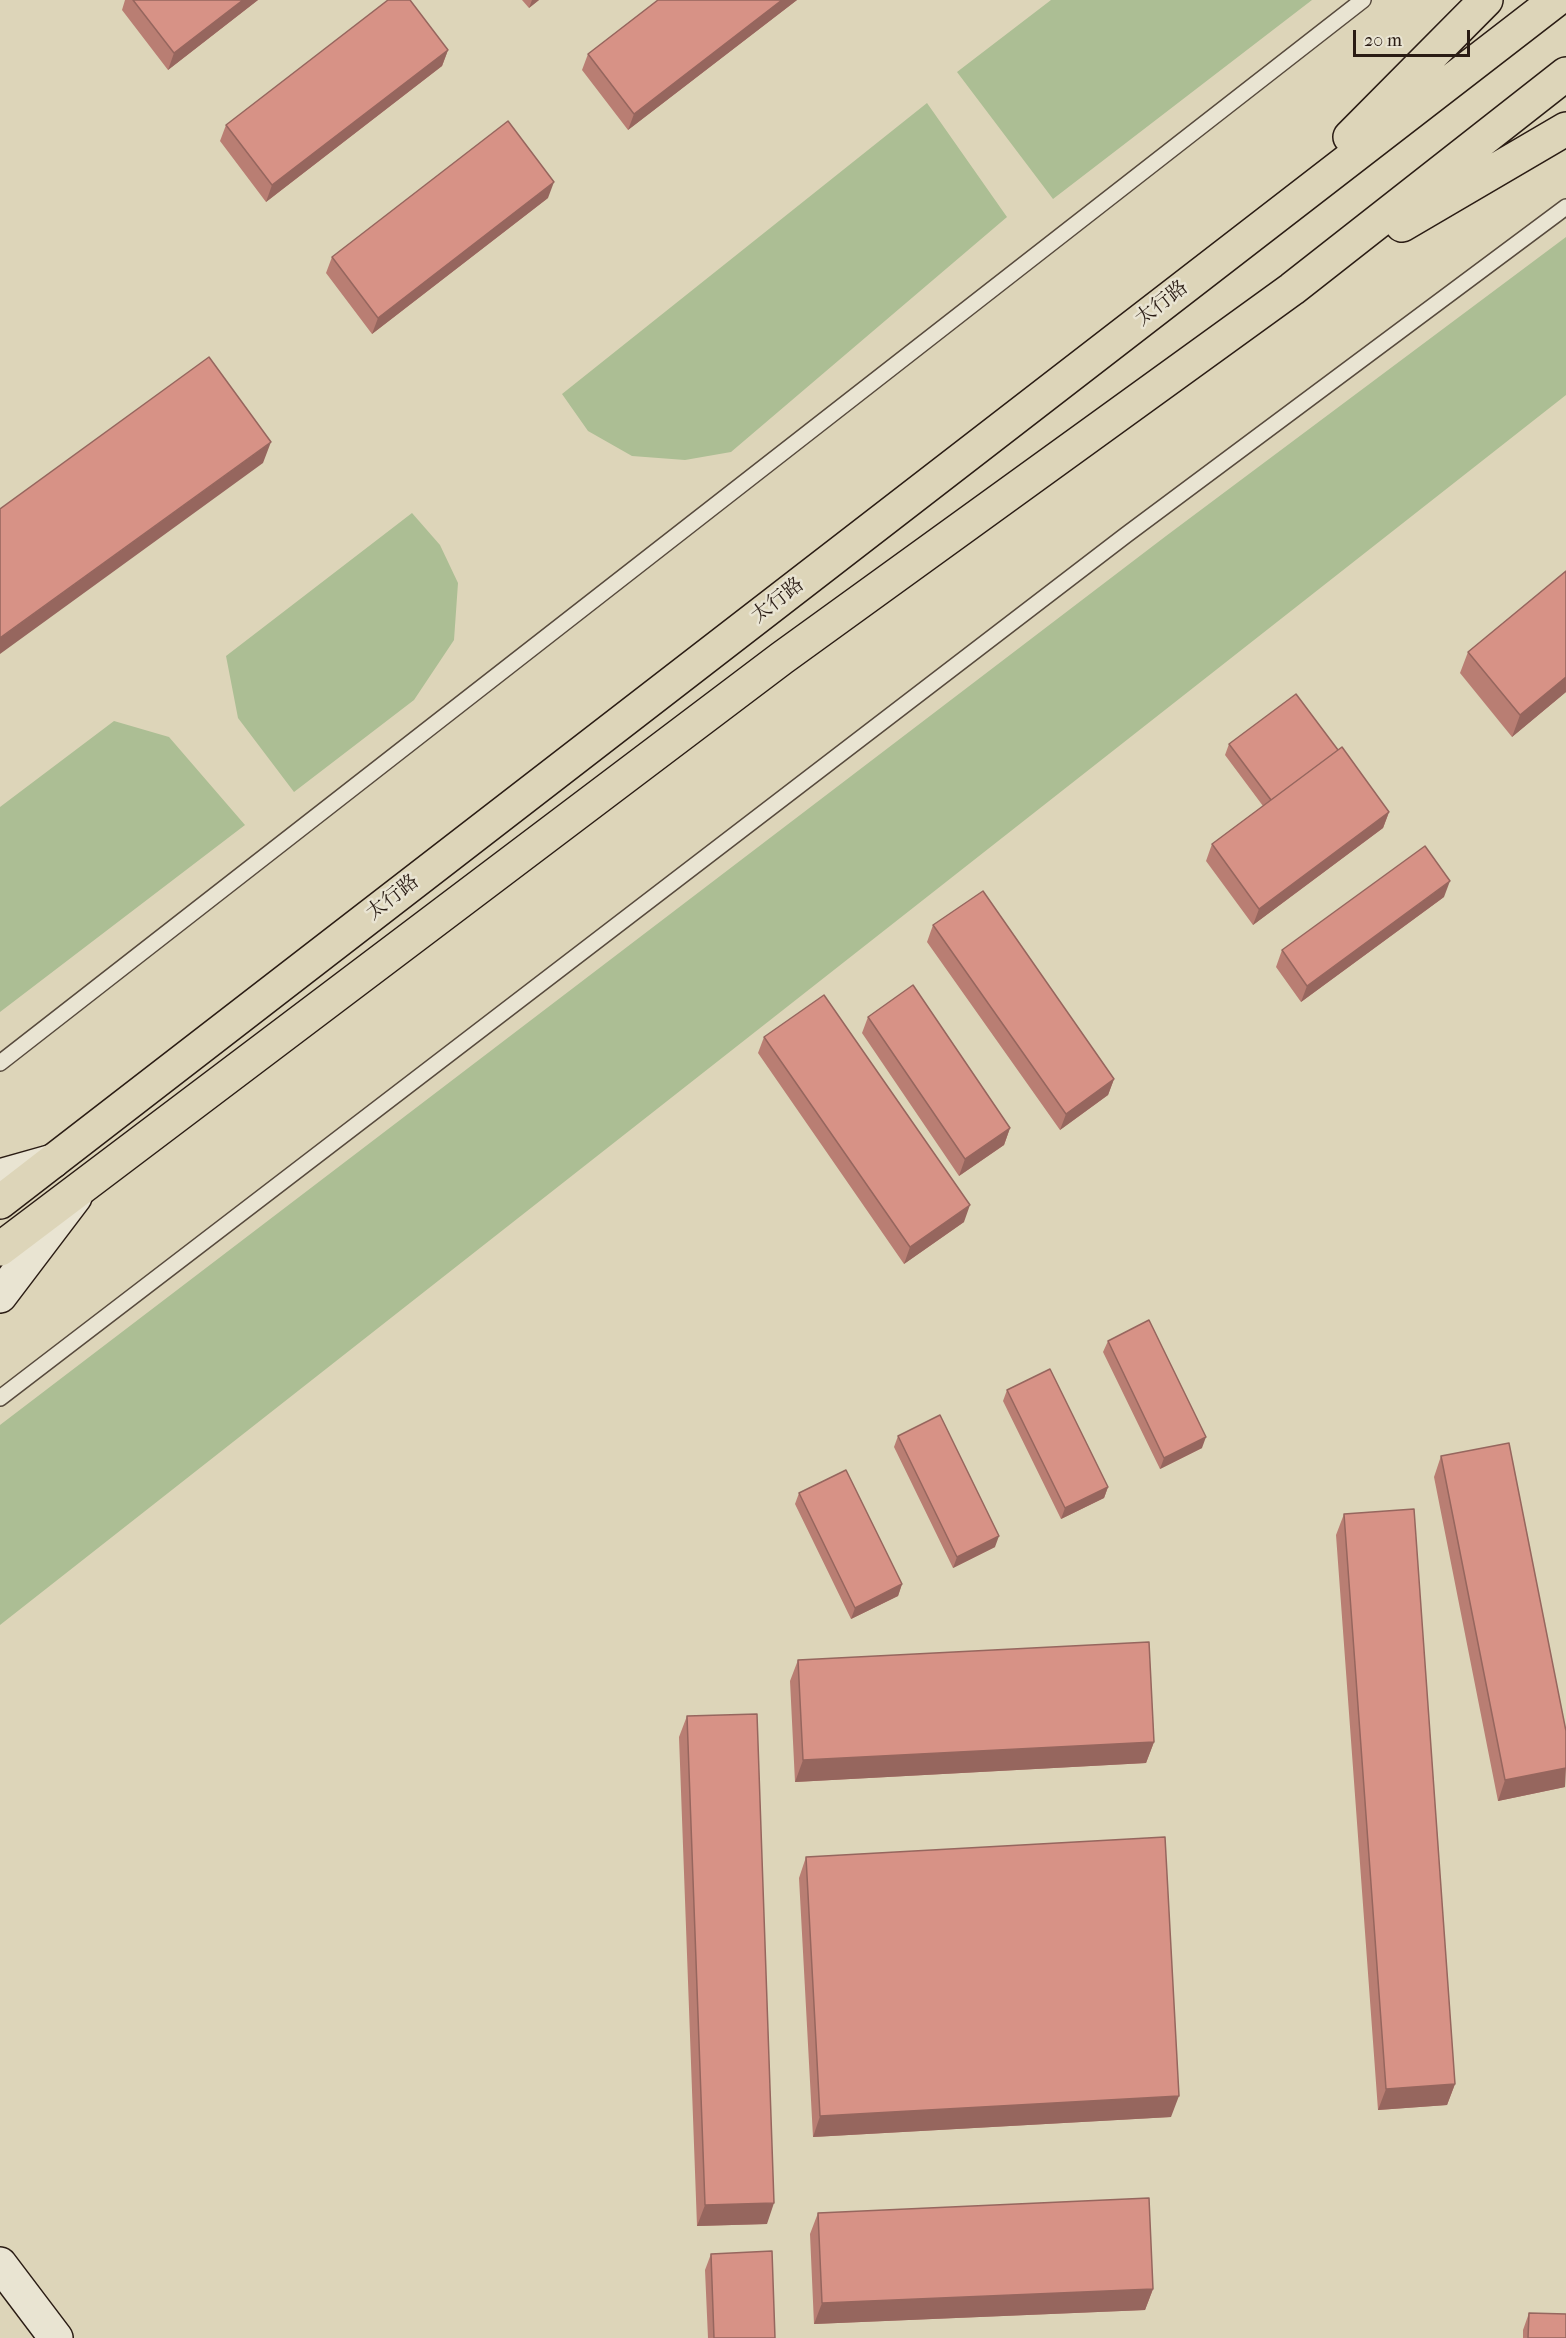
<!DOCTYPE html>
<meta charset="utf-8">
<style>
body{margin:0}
#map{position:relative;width:1566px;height:2338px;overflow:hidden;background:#ddd5b9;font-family:"IM FELL French Canon",serif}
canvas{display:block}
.scale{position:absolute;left:1353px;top:30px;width:117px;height:27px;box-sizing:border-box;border:3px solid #2a1c14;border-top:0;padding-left:8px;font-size:18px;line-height:21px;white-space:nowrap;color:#2a1c14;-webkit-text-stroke:4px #e9e4d2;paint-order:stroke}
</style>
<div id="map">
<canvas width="1566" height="2338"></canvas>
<div class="scale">20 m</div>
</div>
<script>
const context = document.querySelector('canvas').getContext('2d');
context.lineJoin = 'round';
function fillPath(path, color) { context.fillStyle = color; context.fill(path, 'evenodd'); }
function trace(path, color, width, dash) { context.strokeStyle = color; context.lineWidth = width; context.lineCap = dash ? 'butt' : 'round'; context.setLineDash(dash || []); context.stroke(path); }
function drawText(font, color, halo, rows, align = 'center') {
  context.font = font + ' "IM FELL French Canon","Noto Serif SC",serif'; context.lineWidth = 5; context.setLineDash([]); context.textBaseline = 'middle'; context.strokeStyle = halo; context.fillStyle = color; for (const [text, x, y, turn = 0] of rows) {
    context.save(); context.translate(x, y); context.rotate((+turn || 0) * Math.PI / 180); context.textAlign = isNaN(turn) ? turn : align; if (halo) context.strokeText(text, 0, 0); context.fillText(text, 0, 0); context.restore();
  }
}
fillPath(new Path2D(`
 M1051,0H1312L1053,199L957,72Z
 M927,103L1007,217L731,452L685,460L632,456L588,431L562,394Z
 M1566,237V395L0,1625V1425L1166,536Z
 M412,513L440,545L458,583L454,640L414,700L294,792L238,718L226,656Z
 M114,721L169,737L245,825L0,1012V807Z`), '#acbe94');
const lane = new Path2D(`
 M0,1063L1363,0
 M0,1398L1126,535L1566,207`);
const secondary = new Path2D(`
 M0,1176L53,1161
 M0,1296L75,1197
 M0,2264L56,2338`);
const highway = new Path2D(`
 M1350,137L1486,0
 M1402,225L1566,129
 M0,1202L1556,0
 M0,1249L782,658L1292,289L1566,74`);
trace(lane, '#574a3d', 18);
trace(secondary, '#2a1c14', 36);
trace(highway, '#2a1c14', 36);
trace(lane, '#e9e4d2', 15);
trace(secondary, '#e9e4d2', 33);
trace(highway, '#ddd5b9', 33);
fillPath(new Path2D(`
 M125,0H258L168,70L122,10Z
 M522,0H539L529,8Z
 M658,0H797L628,130L582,70L588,54Z
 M448,50L442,66L266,202L220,141L226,125Z
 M548,198L372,334L326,273L332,257Z
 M1566,571V692L1512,737L1460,673L1468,652Z
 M1229,744L1338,750L1389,812L1383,828L1253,925L1206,861L1212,844L1263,806L1225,755Z
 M1444,897L1301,1002L1276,967L1282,950Z
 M933,925L1114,1079L1108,1095L1060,1130L927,942Z
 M868,1017L1010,1128L1004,1145L959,1176L862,1033Z
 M764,1037L964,1222L904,1264L758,1053Z
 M1108,1341L1202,1448L1160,1469L1103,1352Z
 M1007,1390L1108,1487L1104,1498L1061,1519L1003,1401Z
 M898,1436L995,1547L953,1568L894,1447Z
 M1441,1456L1565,1787L1498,1801L1434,1477Z
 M799,1493L902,1584L898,1596L851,1619L795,1504Z
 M1344,1514L1455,2084L1447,2105L1378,2110L1336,1535Z
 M798,1660L1154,1742L1146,1763L795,1782L790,1681Z
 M687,1716L767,2224L697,2226L679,1737Z
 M806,1857L1171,2117L813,2137L799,1878Z
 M818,2213L1153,2289L1145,2310L814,2324L810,2234Z
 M711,2254L775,2338H708L705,2270Z
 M1529,2313L1566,2338H1523V2330Z`), '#b97e73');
fillPath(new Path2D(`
 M243,0H258L168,70L174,53Z
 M532,0H539L529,8Z
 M782,0H797L628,130L634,114Z
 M448,50L442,66L266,202L272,185Z
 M554,182L548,198L372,334L378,318Z
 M271,442L263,463L0,654V638Z
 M1566,677V692L1512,737L1520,715Z
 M1389,812L1383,828L1253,925L1259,909Z
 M1450,881L1444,897L1301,1002L1307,986Z
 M1114,1079L1108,1095L1060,1130L1066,1114Z
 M1010,1128L1004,1145L959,1176L965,1159Z
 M970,1205L964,1222L904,1264L910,1247Z
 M1206,1437L1202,1448L1160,1469L1164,1458Z
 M1108,1487L1104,1498L1061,1519L1065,1508Z
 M999,1536L995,1547L953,1568L957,1557Z
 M902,1584L898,1596L851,1619L855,1608Z
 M1154,1742L1146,1763L795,1782L803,1760Z
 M1566,1768L1565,1787L1498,1801L1505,1780Z
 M1455,2084L1447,2105L1378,2110L1386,2089Z
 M1179,2096L1171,2117L813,2137L820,2116Z
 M774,2203L767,2224L697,2226L705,2205Z
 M1153,2289L1145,2310L814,2324L822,2303Z`), '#96665e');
const building = new Path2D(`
 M133,0H243L174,53Z
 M388,0H410L448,50L272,185L226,125Z
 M658,0H782L634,114L588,54Z
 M508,121L554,182L378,318L332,257Z
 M209,357L271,442L0,638V509Z
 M1566,571V677L1520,715L1468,652Z
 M1296,694L1338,750L1271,800L1229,744Z
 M1342,747L1389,812L1259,909L1212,844Z
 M1425,846L1450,881L1307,986L1282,950Z
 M983,891L1114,1079L1066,1114L933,925Z
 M913,985L1010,1128L965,1159L868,1017Z
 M824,995L970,1205L910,1247L764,1037Z
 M1149,1320L1206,1437L1164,1458L1108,1341Z
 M1050,1369L1108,1487L1065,1508L1007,1390Z
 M940,1415L999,1536L957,1557L898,1436Z
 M1509,1443L1566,1731V1768L1505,1780L1441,1456Z
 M846,1470L902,1584L855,1608L799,1493Z
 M1414,1509L1455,2084L1386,2089L1344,1514Z
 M1149,1642L1154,1742L803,1760L798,1660Z
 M757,1714L774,2203L705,2205L687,1716Z
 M1165,1837L1179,2096L820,2116L806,1857Z
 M1149,2198L1153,2289L822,2303L818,2213Z
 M772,2251L775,2338H714L711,2254Z
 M1529,2313L1566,2314V2338H1528Z`);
fillPath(building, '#d79286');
trace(building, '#96665e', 1.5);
drawText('20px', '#2a1c14', '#e9e4d2', [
 ["太行路",1162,304,-38],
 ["太行路",778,601,-38],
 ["太行路",393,898,-38]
]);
</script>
